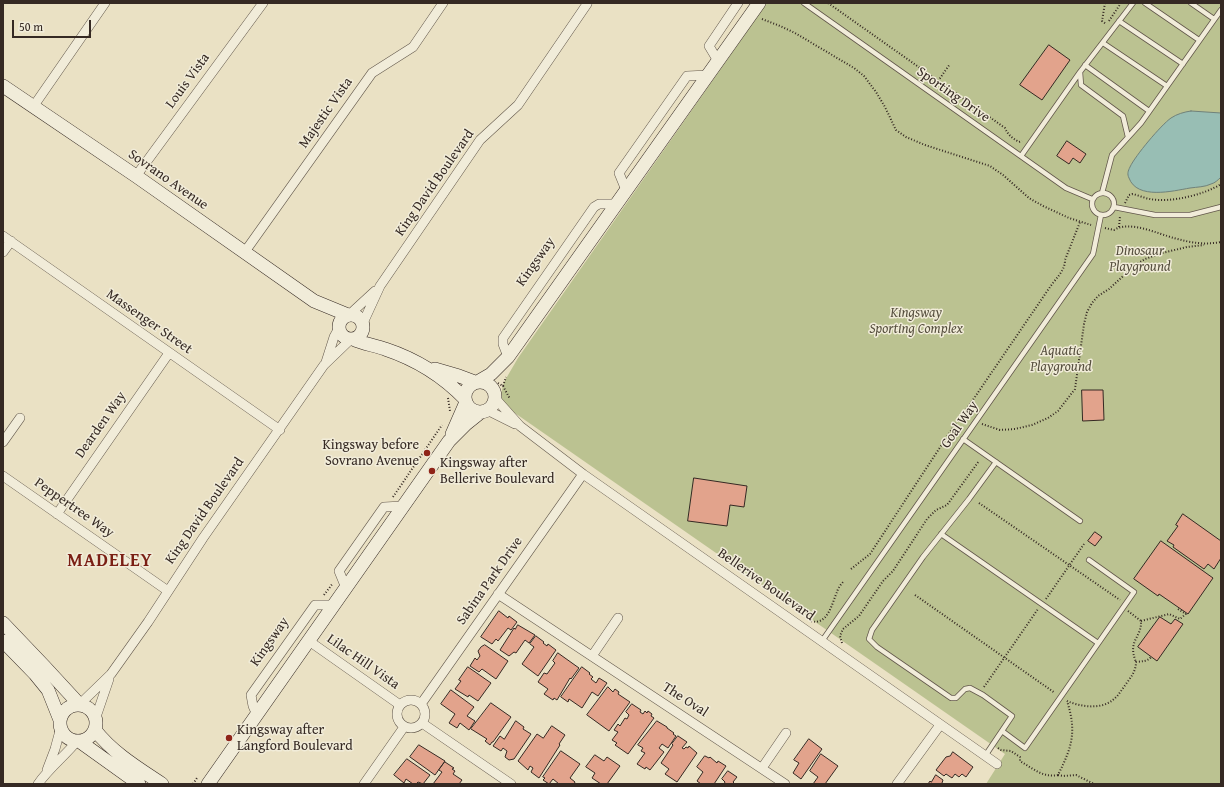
<!DOCTYPE html>
<style>
body{margin:0}
#map{position:relative;width:1224px;height:787px;overflow:hidden;background:#eae1c4;font-family:"Gentium Book Plus",serif}
canvas{display:block}
.frame{position:absolute;inset:0;border:4px solid #352923;pointer-events:none}
.scale{position:absolute;left:12px;top:20px;width:79px;height:18px;box-sizing:border-box;border:2px solid #352923;border-top:0;padding-left:5px;font-size:12px;line-height:14px;white-space:nowrap;color:#352923;-webkit-text-stroke:3px #f1ecd9;paint-order:stroke}
</style>
<div id="map">
<canvas width="1224" height="787"></canvas>
<div class="frame"></div>
<div class="scale">50 m</div>
</div>
<script>
const context = document.querySelector('canvas').getContext('2d');
context.lineJoin = 'round';
function fillPath(path, color) { context.fillStyle = color; context.fill(path, 'evenodd'); }
function trace(path, color, width, dash) { context.strokeStyle = color; context.lineWidth = width; context.lineCap = dash ? 'butt' : 'round'; context.setLineDash(dash || []); context.stroke(path); }
function drawText(font, color, halo, rows, align = 'center') {
  context.font = font + ' "Gentium Book Plus",serif'; context.lineWidth = 3; context.setLineDash([]); context.textBaseline = 'middle'; context.strokeStyle = halo; context.fillStyle = color; for (const [text, x, y, turn = 0] of rows) {
    context.save(); context.translate(x, y); context.rotate((+turn || 0) * Math.PI / 180); context.textAlign = isNaN(turn) ? turn : align; if (halo) context.strokeText(text, 0, 0); context.fillText(text, 0, 0); context.restore();
  }
}
fillPath(new Path2D(`
 M767,3H1221V784H986L1005,754L499,402L504,382L518,358Z`), '#bbc291');
const water = new Path2D(`
 M1191,111L1221,113V177C1218,180 1215,183 1211,184C1205,187 1197,187 1190,188C1173,191 1137,200 1129,178C1127,174 1128,171 1130,167C1135,156 1161,125 1171,118C1177,114 1184,112 1191,111Z`);
fillPath(water, '#98beb4');
trace(water, '#70827a', 1);
const building = new Path2D(`
 M1049,45L1070,60L1042,100L1020,85Z
 M1067,141L1086,154L1080,163L1073,158L1069,164L1057,156Z
 M1082,390H1103L1104,420L1083,421Z
 M694,478L747,486L744,507L730,505L727,526L688,521Z
 M1183,514L1221,541V558L1214,569L1208,564L1204,569L1173,547L1174,545L1167,541L1178,526L1176,525Z
 M1095,532L1102,537L1095,546L1088,541Z
 M1161,541L1213,578L1188,614L1159,594L1158,596L1134,579Z
 M499,611L508,618L509,616L517,622L511,630L508,628L498,641L496,639L492,644L481,637Z
 M1160,617L1171,624L1175,619L1183,624L1157,661L1138,647Z
 M518,625L535,635L529,643L525,640L516,653L514,652L509,656L500,650L514,628L515,629Z
 M536,636L544,642L543,643L547,646L548,644L556,650L538,676L522,664L534,647L530,644Z
 M485,645L508,661L496,679L482,669L479,672L470,666L475,658L477,660L480,656L478,651L481,647Z
 M558,653L579,668L571,679L570,678L557,700L554,698L553,700L544,694L548,689L538,682L544,673L547,674L555,663L553,661Z
 M468,667L491,683L478,701L469,695L468,697L455,689L461,681L459,680Z
 M582,667L590,673L589,674L593,677L591,679L596,683L599,678L607,683L598,696L592,692L582,708L569,699L568,702L561,697Z
 M608,687L613,692L615,689L619,692L618,694L630,702L609,731L587,715Z
 M451,690L474,707L467,716L475,721L469,730L460,723L457,728L449,723L455,714L441,704Z
 M491,703L511,717L493,742H492L490,745L485,741L487,739L471,729Z
 M632,704L641,710L640,712L643,714L645,711L647,713L648,711L652,714L651,716L654,718L628,754L615,745L617,743L612,740L618,732L614,730L618,724L620,726L625,718L627,719L629,715L626,712Z
 M516,721L524,727L523,729L531,734L514,759L509,760L505,757L507,751L503,748L501,751L493,746L500,736L504,739Z
 M657,721L667,727V728L674,733L673,734L676,736L668,748L662,744L659,748L664,752L650,770L646,767L645,769L637,764L645,753L641,751L643,748L638,745Z
 M552,726L565,735L559,744L560,745L539,778L531,772L533,768L530,766L528,770L518,761L537,734L543,738Z
 M678,736L687,742L682,748L684,749L686,747L688,748L689,746L697,753L677,782L665,774L669,769L661,763L673,745L672,744Z
 M809,739L822,749L801,779L793,773L799,763L794,760Z
 M419,745L445,761L435,775L410,757Z
 M561,751L580,764L570,778L575,782L574,784H559L553,779L549,784L543,780L545,778L543,777Z
 M953,752L973,767L966,777L962,774L959,777L955,774L952,778L946,774L944,776L936,770L946,757L950,756Z
 M821,754L838,766L825,784H813L818,777L810,771Z
 M595,755L604,761L607,757L620,766L607,784H601L592,778L595,773L586,767Z
 M705,756L709,758L710,757L717,763L718,761L726,766L714,784H701L697,781L703,772L697,767Z
 M407,759L430,775L423,784L418,782L416,784H413L406,779L404,783L394,775Z
 M445,762L454,768L452,769L455,771L453,774L462,780L459,784H433L442,772L439,770Z
 M728,771L737,777L733,782L735,784H724L725,782L722,779Z
 M936,775L943,780L942,783L943,784H928L930,781L931,782Z`);
fillPath(building, '#e2a38c');
trace(building, '#352923', 1);
const lane = new Path2D(`
 M804,3L1066,188L1092,199
 M1145,3L1199,40
 M1191,3L1214,19
 M1119,21L1183,64
 M1103,43L1167,86
 M1085,65L1149,111
 M1128,137L1123,116L1081,85L1080,72L1133,3
 M1021,156L1080,72
 M1092 204a11 11 0 1 1 22 0a11 11 0 1 1-22 0Z
 M1102,193L1112,155L1141,123L1221,10
 M1114,207L1155,215H1190L1221,207
 M963,439L1080,521
 M941,534L1098,643
 M822,641L1093,254L1101,215
 M1002,731L1025,748L1134,592L1089,560
 M985,756L1012,716L983,695L970,688L965,689L956,698H951L877,647L869,639L872,630L923,557L969,499L996,462`);
const street = new Path2D(`
 M718,61L709,46L738,3
 M33,107L105,3
 M136,176L263,3
 M626,190L619,173L687,76L708,75
 M3,236L280,430
 M3,252L11,241
 M244,253L372,73L413,47L443,3
 M349,315L375,291
 M363,323L380,286L480,140L518,105L587,4L586,3
 M508,357L503,344V338L594,207L599,204H616
 M326,362L334,337L339,328
 M495,398L520,426L583,474L997,764
 M487,410L515,424
 M3,442L20,418
 M3,476L168,591
 M57,514L169,353
 M346,588L339,571L384,507L402,506
 M498,594L785,784
 M309,641L400,705
 M592,656L618,618
 M397 714a14 14 0 1 1 28 0a14 14 0 1 1-28 0Z
 M80,704L111,674L148,622L203,538L324,365L351,339
 M421,704L583,474
 M257,715L253,706L251,695L315,605H334
 M96,717L109,679
 M422,723L511,784
 M762,768L786,733
 M47,770L55,749L61,727
 M38,784C49,768 65,756 77,741
 M364,784L404,727
 M897,784L940,725`);
const secondary = new Path2D(`
 M3,86L136,176L314,301L348,315
 M339 327a12 12 0 1 1 24 0a12 12 0 1 1-24 0Z
 M353,339C363,344 374,345 385,349C415,359 443,376 465,399
 M435,369L459,376L475,382
 M479,381L491,374L508,357L759,3
 M465 397a15 15 0 1 1 30 0a15 15 0 1 1-30 0Z
 M452,434L466,402
 M3,623L44,666L79,704
 M3,641L35,674L48,690L60,720
 M60 723a18 18 0 1 1 36 0a18 18 0 1 1-36 0Z
 M95,730C113,753 138,768 162,784
 M79,741L139,784
 M208,784L449,441L466,424L481,412`);
trace(lane, '#62574b', 6);
trace(street, '#62574b', 10);
trace(secondary, '#352923', 14);
trace(new Path2D(`
 M828,3L1005,128C1008,135 1012,138 1019,142L1022,141
 M1105,3L1102,21L1106,24
 M762,19L780,26L795,33L854,68L864,76L876,92L885,107L896,130L906,137L925,145L990,166L1003,175L1029,198L1043,206L1069,218L1091,225
 M1109,21L1121,3
 M938,81L950,64
 M1125,203L1129,195L1132,194C1138,195 1144,198 1150,199C1170,203 1204,195 1221,184
 M1119,227L1120,216
 M1105,228L1114,230C1130,220 1158,234 1174,238C1191,243 1205,245 1221,242
 M498,383L503,386L506,377
 M503,386L510,399
 M448,398L450,411
 M982,424L1000,430L1015,429L1032,425L1048,418L1058,411L1075,389L1084,324L1087,312L1092,303L1098,296L1109,289L1134,266L1145,259L1162,253L1187,247L1204,245
 M393,497L442,425
 M979,503L1120,600
 M851,569L870,554L954,426L966,410L1050,287C1056,278 1065,271 1065,260L1080,222
 M324,595L333,583
 M915,595L1055,693
 M1046,599L1084,544
 M1178,609L1186,614
 M1128,611L1141,621C1142,638 1127,640 1136,662
 M811,621C828,626 832,603 837,592C838,588 841,584 844,581
 M1141,621L1169,614L1180,619L1187,613
 M842,643L840,636L843,629L859,616L883,581L893,571L927,519L936,510L947,505L979,461
 M984,687L1038,609
 M1067,701C1081,707 1102,710 1114,699C1119,695 1122,689 1126,684C1131,677 1136,671 1136,662C1142,661 1147,662 1151,657
 M998,748L1001,750L1011,751L1020,757V761C1032,768 1043,778 1058,775C1072,747 1077,732 1067,701
 M1058,775L1063,776L1076,775L1094,784
 M193,784L197,778`), '#352923', 2, [1, 2]);
trace(lane, '#f1ecd9', 4.5);
trace(street, '#f1ecd9', 9);
trace(secondary, '#f1ecd9', 13);
for (const [x, y, r, color] of [
 [427,453,4,"#8f2418"],
 [432,471,4,"#8f2418"],
 [229,738,4,"#8f2418"]
]) { const dot = new Path2D(); dot.arc(x, y, r, 0, 2 * Math.PI); context.fillStyle = color; context.fill(dot); trace(dot, '#f1ecd9', 1.5); }
drawText('14px', '#352923', '#f1ecd9', [
 ["Louis Vista",188,81,-54],
 ["Sporting Drive",953,95,35],
 ["Majestic Vista",326,113,-55],
 ["Sovrano Avenue",168,180,35],
 ["King David Boulevard",435,183,-55],
 ["Kingsway",536,262,-55],
 ["Massenger Street",149,322,35],
 ["Dearden Way",101,425,-55],
 ["Goal Way",960,425,-55],
 ["Peppertree Way",74,508,35],
 ["King David Boulevard",205,511,-55],
 ["Sabina Park Drive",490,581,-55],
 ["Bellerive Boulevard",766,585,35],
 ["Kingsway",270,642,-55],
 ["Lilac Hill Vista",363,662,35],
 ["The Oval",685,700,33]
]);
drawText('italic 14px', '#564f3e', '#f1ecd9', [
 ["Dinosaur",1140,251],
 ["Playground",1140,267],
 ["Kingsway",916,313],
 ["Sporting Complex",916,329],
 ["Aquatic",1061,351],
 ["Playground",1061,367]
]);
drawText('14px', '#352923', '#f1ecd9', [
 ["Kingsway before",419,445,"right"],
 ["Sovrano Avenue",419,461,"right"],
 ["Kingsway after",440,463],
 ["Bellerive Boulevard",440,479],
 ["Kingsway after",237,730],
 ["Langford Boulevard",237,746]
], 'left');
context.letterSpacing = '1px';
drawText('bold 18px', '#7a1f14', '#f1ecd9', [
 ["MADELEY",110,561]
]);
context.letterSpacing = '0px';
</script>
